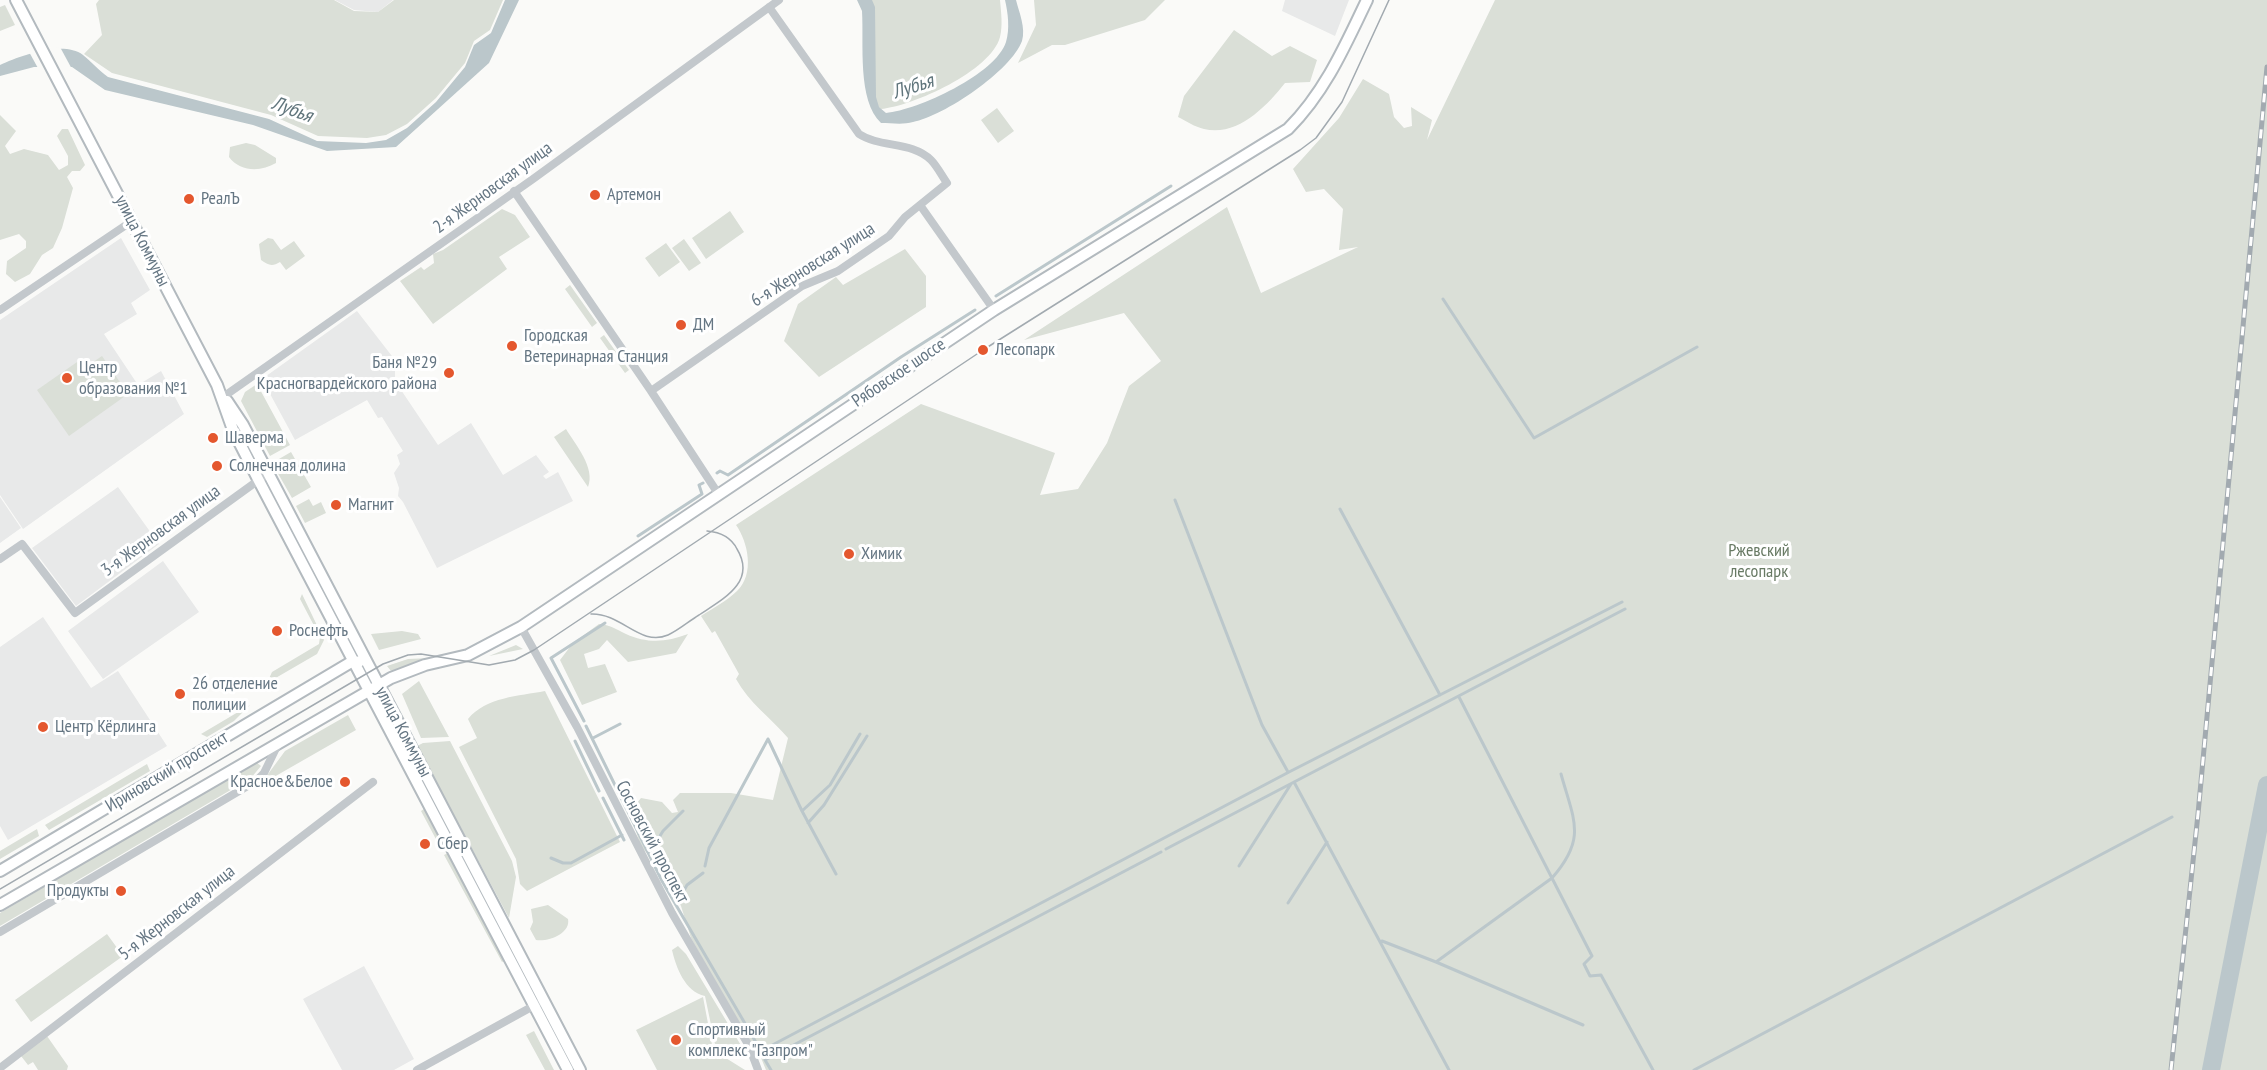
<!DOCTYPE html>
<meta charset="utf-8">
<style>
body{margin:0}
canvas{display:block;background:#fafaf8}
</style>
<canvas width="2267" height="1070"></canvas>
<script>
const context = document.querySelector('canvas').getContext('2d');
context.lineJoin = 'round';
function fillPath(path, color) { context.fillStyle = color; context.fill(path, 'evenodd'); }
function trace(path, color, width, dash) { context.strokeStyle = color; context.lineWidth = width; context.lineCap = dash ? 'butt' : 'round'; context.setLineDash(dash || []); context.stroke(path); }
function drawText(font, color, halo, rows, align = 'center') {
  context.font = font + ' "PT Sans Narrow",sans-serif'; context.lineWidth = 6; context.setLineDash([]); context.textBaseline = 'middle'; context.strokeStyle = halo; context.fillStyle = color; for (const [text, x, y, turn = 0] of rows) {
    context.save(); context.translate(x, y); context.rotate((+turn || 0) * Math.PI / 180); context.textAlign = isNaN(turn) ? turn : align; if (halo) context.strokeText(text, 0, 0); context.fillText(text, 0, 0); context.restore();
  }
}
fillPath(new Path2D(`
 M335,0H393L378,12L354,10Z
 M1285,0H1349L1335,36L1282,11Z
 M121,238L150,290L131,303L137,314L104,334L138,385L161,371L184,414L23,529L0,495V320Z
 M357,311L395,360V381L438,445L471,423L503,475L536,455L549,472L543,476L546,479L558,472L573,501L437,568L403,502L398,496L399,488L394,473L400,464L397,455L403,451L382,417L378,418L367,400L295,440L262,379Z
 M118,487L159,544L76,606L32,548Z
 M0,497L21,528L0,543Z
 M163,561L199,612L103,679L68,631Z
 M43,617L91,688L118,671L167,746L8,840L0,826V647Z
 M364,966L414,1059L394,1070H342L303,999Z`), '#e8e9e9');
fillPath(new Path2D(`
 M99,0H334L354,11L378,12L394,0H503L490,30L474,41L465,63L436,98L407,124L386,135L367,138L318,136L271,115L112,73L84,54L102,35L96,4Z
 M868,0H1000C1001,12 1003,25 1000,37C991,71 913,106 881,109L874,103Z
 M1034,0H1165L1145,20L1065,45H1052L1018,63L1036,25Z
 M1495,0H2267V1070H766L757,1048L746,1038L691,938L681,906L659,865L641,847L630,812L641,798L662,802L672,813L678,812L673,800L680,793H731L773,800L788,738C771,718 749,703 736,679L739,674L715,631L712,633L701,616C713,608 727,601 737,591C755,574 748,542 736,525L921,404L1055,453L1040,495L1078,489L1107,443L1129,386L1161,361L1124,313L1024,340L1227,207L1261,293L1358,247L1339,250L1343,209L1324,189L1306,192L1293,169L1339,118L1363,79L1389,94L1394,117L1404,128L1412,126L1411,107L1432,120L1427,140Z
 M5,5L15,25L0,31V7Z
 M1234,30L1272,56L1290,46L1317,60L1310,82L1285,83C1266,107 1237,137 1204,129C1195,127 1186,121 1178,117L1184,96Z
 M997,108L1014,131L998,143L981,120Z
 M0,115L16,131L5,146L10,154L24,149L48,155L59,170L68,165V156L57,136L62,129H68L85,165L80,171H72L67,177L73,188L62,228L53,248L42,255L30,274L15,282L6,274L7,261L26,248V241L19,234L0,240Z
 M246,143L255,145L276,158V163C261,172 240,172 229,157L230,147Z
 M502,209L515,215L530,237L499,257L507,269L433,324L400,281L421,267L424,270L434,263L433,254L443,250Z
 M730,211L744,232L706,259L692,238Z
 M268,238L273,239L281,250L294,241L305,256L286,270L280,262C272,267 268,265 261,260L259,244Z
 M684,239L701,263L689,271L672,248Z
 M666,243L680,262L659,277L645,258Z
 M905,249L926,276V307L819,377L784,341L798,304L836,277L843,285Z
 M570,285L597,323L592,327L565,289Z
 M604,335L629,370L625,373L600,338Z
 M102,356L128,394L69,436L37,390L80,360L86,367Z
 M257,384L290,445L270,456L241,401L245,392Z
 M566,429C575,444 596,468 588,487L554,437Z
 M291,452L311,487L292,498L272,463Z
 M309,499L313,506L321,502L326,513L305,523L296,506Z
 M302,594L324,640L317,654L267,683L272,672L319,644L320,637L300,599Z
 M599,624C610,625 616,629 626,634C648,644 667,642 688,634L676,653L628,662L607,640L599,649L584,654L588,668L605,664L617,692L582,705L560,660L573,643Z
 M402,631L418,634L421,639L379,650L371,634Z
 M516,645L523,649L489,656Z
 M430,658L391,671L387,666L408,659Z
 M419,681L449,737L421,738L402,694Z
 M545,691L620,842L527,891L520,884L516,859L459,747L477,738L468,719C486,697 519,696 545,691Z
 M250,705L234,721L207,737L201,734Z
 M348,715L356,730L260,785L285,751Z
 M450,741L512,861L516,877L509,918L417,746L423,743Z
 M256,762L261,766L251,778L0,926V913Z
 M147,764L150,771L49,830L45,825Z
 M424,809L442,841L438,843L421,811Z
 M37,829L39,836L0,859V851Z
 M448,853L506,960L502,962L444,855Z
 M548,905L568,919C571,933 549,942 536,940L530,929L533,922L531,909Z
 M107,934L123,956L31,1022L15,1000Z
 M678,946L686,954L742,1047L737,1055L726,1057L716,1049L705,996C685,992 676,967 672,950Z
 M703,997L713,1050L745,1070H657L636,1030Z
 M534,1031L554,1070H545L526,1035Z
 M47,1036L68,1066L67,1070H38L33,1062L28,1065L21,1056Z`), '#dadfd7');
fillPath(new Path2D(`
 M505,0H519L489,63L396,147L327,151L253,125L105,90L72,67H34L0,76V65C20,56 63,40 83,55C92,62 98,70 108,77L269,119L317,141L366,143L386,140L407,128L436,102L465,67L474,45L491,33Z
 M857,0H872L875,7L876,97L879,107L886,113C918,110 996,74 1006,42C1010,29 1008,13 1005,0H1016C1019,12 1026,28 1022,41C1011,71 944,116 913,122C903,125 891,123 881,123C857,100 864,44 862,11Z`), '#bbc7cb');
fillPath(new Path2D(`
 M60,47L73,71L39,70L28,50Z`), '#fafaf8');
trace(new Path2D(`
 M996,296L1171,186
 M1443,299L1534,438L1697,347
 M717,473L720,471L728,475L901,357L975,310
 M1175,500L1262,725L1288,772
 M1340,509L1440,695
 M638,536L702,494L699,485L703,483
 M1459,697L1592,956L1584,964L1590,976L1601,975L1653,1070
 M584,721L551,658L605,623
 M586,726L662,881L761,1051L1289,772L1622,602
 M593,738L620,724
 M768,739L802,811L836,874
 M575,741L599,791
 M1294,782L1449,1070
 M603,798L624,840
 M802,811L830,785L860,734
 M808,823L824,805L867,736
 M1166,849L1625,609
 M649,854L663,831L683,811
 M551,858L563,863H571L622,835
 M705,866L709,848L768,739
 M1239,866L1291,784
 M1288,903L1327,842
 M676,905L687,885L703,873
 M1382,941L1436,962L1552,878C1587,838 1574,821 1561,774
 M1436,962L1583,1025
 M771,1070L765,1060L1161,852
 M1694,1070L2172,817`), '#bbc7cb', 3);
trace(new Path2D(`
 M2211,1070L2267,785`), '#bbc7cb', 18);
const secondary = new Path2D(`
 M16,0L217,385L233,430L258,479L568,1070
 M227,401L243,425L580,1070
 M0,871L353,661L359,662
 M0,905L391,678L425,665L468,655L521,627L994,310L1288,129C1325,92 1345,46 1367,0`);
trace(secondary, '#b3babf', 14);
trace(new Path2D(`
 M514,191L651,391L802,286L838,271L889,236L905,217L947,183C942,176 937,166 931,160C912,141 880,148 859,134L769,7
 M920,205L994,310
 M0,310L132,221
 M651,391L719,495
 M223,397L533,179L779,0
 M0,559L22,544L75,613L267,474
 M521,627L577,727L672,913L749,1046L758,1070
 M0,932L256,781L264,773L278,744
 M0,1068L373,782
 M417,1070L537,1004`), '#c3c8cc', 8);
trace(secondary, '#fff', 10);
trace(new Path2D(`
 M591,614C622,613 640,647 668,635C679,630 689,621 699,615C723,599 757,582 737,549C731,537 719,532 707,531
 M0,889L383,664L408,655L421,654L489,665L515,660L534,650L983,350L1300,150L1316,138L1342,102L1389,0`), '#a2aab0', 1.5);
const rail = new Path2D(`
 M2171,1070L2198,814L2267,67`);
trace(rail, '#a2aab0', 5);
trace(rail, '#fff', 3, [9]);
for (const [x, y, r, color] of [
 [595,195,6,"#e4572e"],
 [189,199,6,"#e4572e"],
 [681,325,6,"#e4572e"],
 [512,346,6,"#e4572e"],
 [983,350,6,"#e4572e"],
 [449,373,6,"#e4572e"],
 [67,378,6,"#e4572e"],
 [213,438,6,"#e4572e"],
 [217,466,6,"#e4572e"],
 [336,505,6,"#e4572e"],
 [849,554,6,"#e4572e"],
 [277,631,6,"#e4572e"],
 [180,694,6,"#e4572e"],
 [43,727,6,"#e4572e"],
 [345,782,6,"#e4572e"],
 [425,844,6,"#e4572e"],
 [121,891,6,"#e4572e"],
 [676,1040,6,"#e4572e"]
]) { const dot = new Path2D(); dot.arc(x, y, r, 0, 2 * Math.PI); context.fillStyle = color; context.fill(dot); trace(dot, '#fff', 2); }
drawText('18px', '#657683', '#fff', [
 ["2-я Жерновская улица",493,188,-36],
 ["улица Коммуны",142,241,63],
 ["6-я Жерновская улица",813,265,-32],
 ["Рябовское шоссе",899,373,-34],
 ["3-я Жерновская улица",161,531,-36],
 ["улица Коммуны",403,732,62],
 ["Ириновский проспект",167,772,-31],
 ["Сосновский проспект",652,842,62],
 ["5-я Жерновская улица",177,913,-38]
]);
drawText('18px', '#657683', '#fff', [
 ["Артемон",607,195],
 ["РеалЪ",201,199],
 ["ДМ",693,325],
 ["Городская",524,336],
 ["Ветеринарная Станция",524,357],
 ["Лесопарк",995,350],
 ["Баня №29",437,363,"right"],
 ["Красногвардейского района",437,384,"right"],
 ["Центр",79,368],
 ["образования №1",79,389],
 ["Шаверма",225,438],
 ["Солнечная долина",229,466],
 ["Магнит",348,505],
 ["Химик",861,554],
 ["Роснефть",289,631],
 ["26 отделение",192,684],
 ["полиции",192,705],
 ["Центр Кёрлинга",55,727],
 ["Красное&Белое",333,782,"right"],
 ["Сбер",437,844],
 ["Продукты",109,891,"right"],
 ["Cпортивный",688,1030],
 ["комплекс \"Газпром\"",688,1051]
], 'left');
drawText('18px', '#687a64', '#fff', [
 ["Ржевский",1759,551],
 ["лесопарк",1759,572]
]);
drawText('italic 20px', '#60757c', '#fff', [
 ["Лубья",913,87,-18],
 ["Лубья",292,110,20]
]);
</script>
